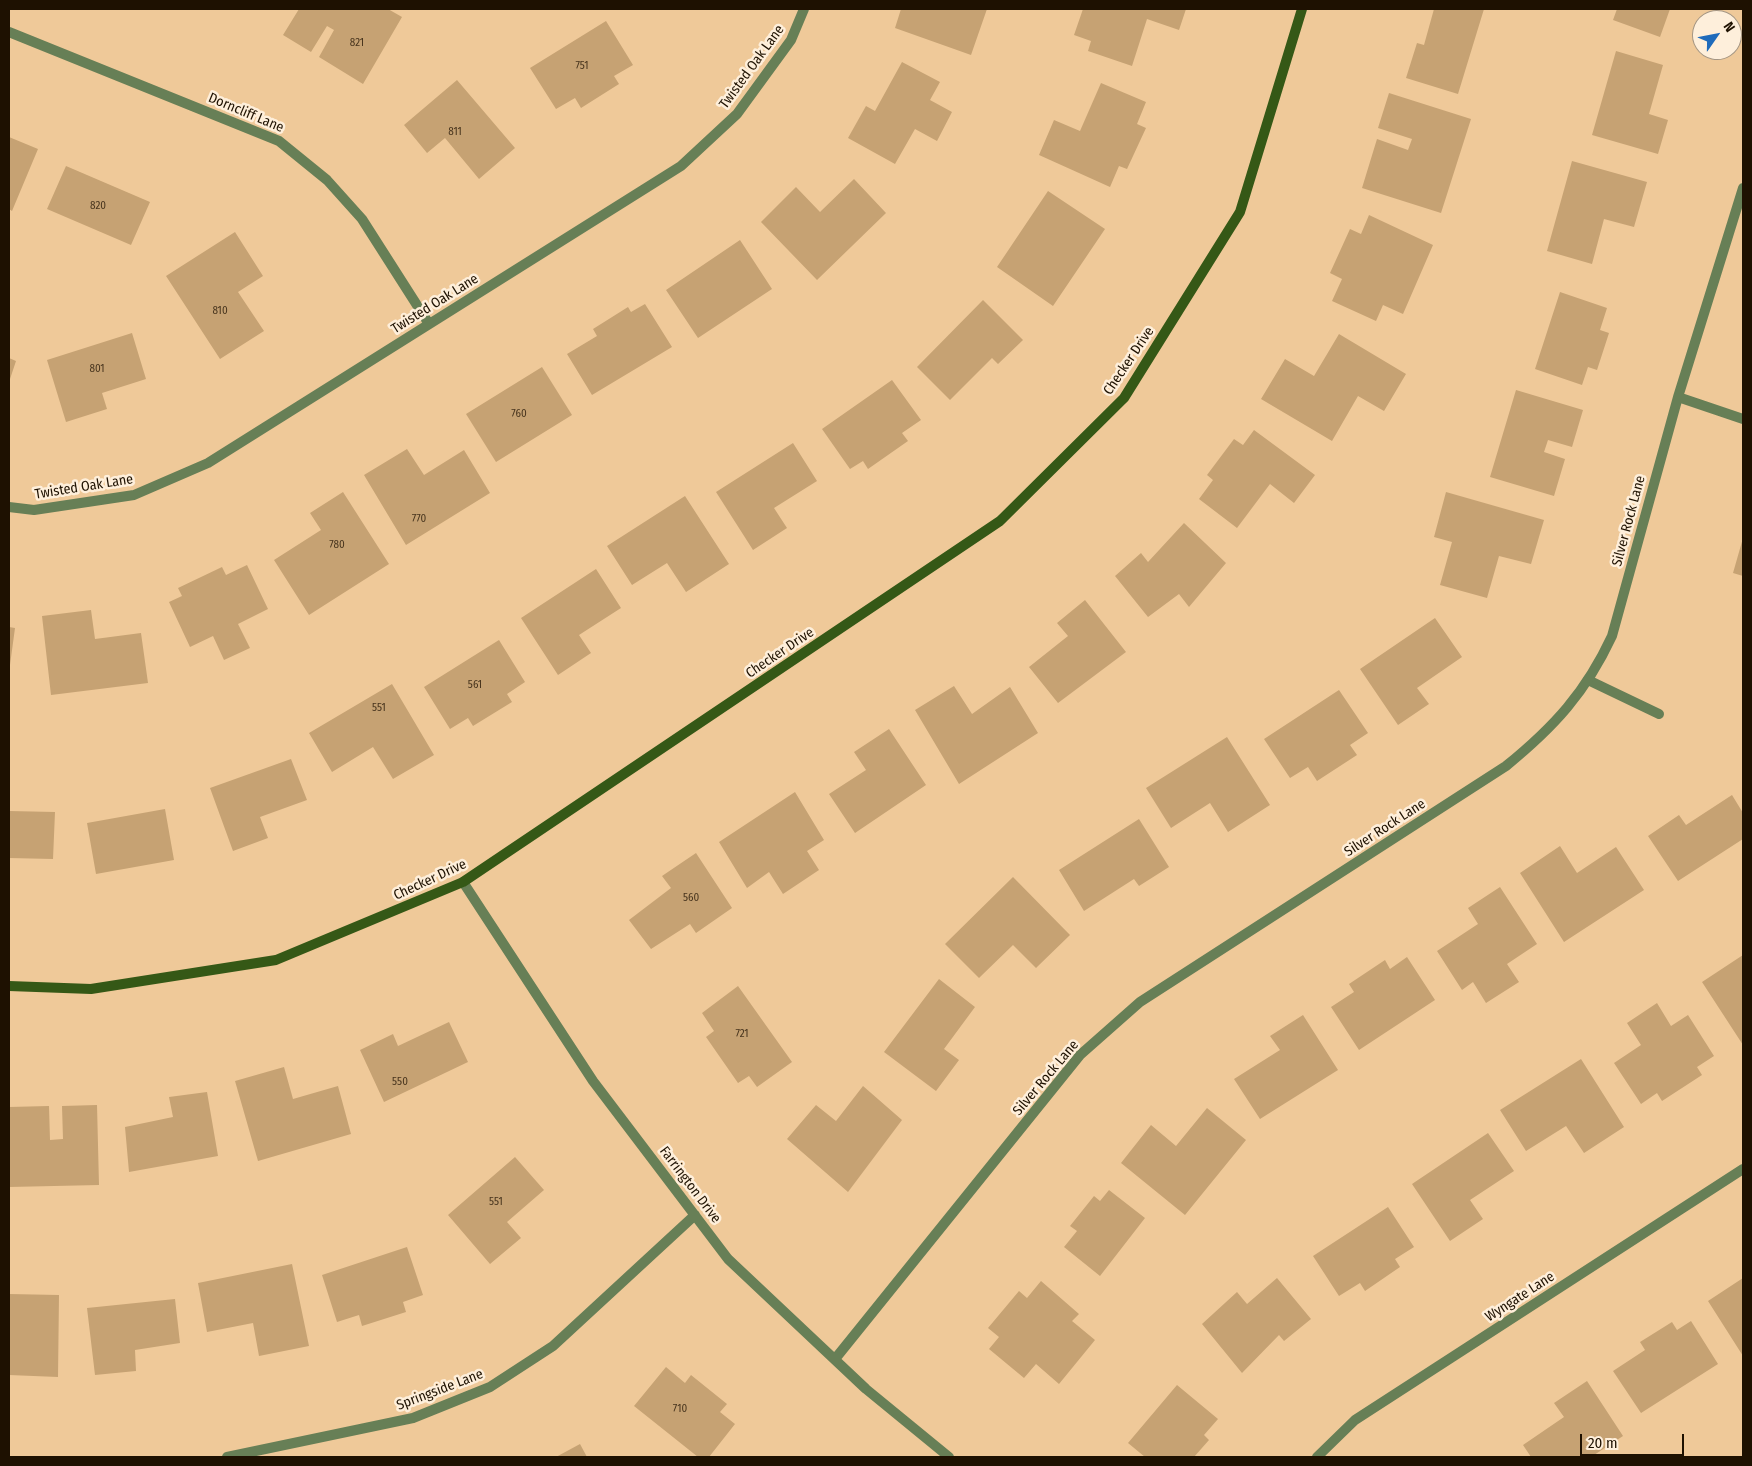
<!DOCTYPE html>
<style>
body{margin:0}
#map{position:relative;width:1752px;height:1466px;overflow:hidden;background:#efc999;font-family:"Fira Sans Condensed",sans-serif}
canvas{display:block}
.frame{position:absolute;inset:0;border:10px solid #1e1101;pointer-events:none}
.north{position:absolute;left:1692px;top:10px;width:50px;height:50px;box-sizing:border-box;background:#feefdb;border:1px solid #a49684;border-radius:50%;rotate:57deg;font-size:14px;font-weight:700;line-height:20px;text-align:center;color:#1e1101}
.north::after{content:'';display:block;margin:auto;width:18px;height:22px;background:#1f6bbb;clip-path:polygon(50% 0,100% 100%,50% 72%,0 100%)}
.scale{position:absolute;left:1580px;top:1434px;width:104px;height:22px;box-sizing:border-box;border:2px solid #1e1101;border-top:0;padding-left:6px;font-size:15px;line-height:18px;white-space:nowrap;color:#1e1101;-webkit-text-stroke:4px #feefdb;paint-order:stroke}
</style>
<div id="map">
<canvas width="1752" height="1466"></canvas>
<div class="frame"></div>
<div class="north">N</div>
<div class="scale">20 m</div>
</div>
<script>
const context = document.querySelector('canvas').getContext('2d');
context.lineJoin = 'round';
function fillPath(path, color) { context.fillStyle = color; context.fill(path, 'evenodd'); }
function trace(path, color, width, dash) { context.strokeStyle = color; context.lineWidth = width; context.lineCap = dash ? 'butt' : 'round'; context.setLineDash(dash || []); context.stroke(path); }
function drawText(font, color, halo, rows, align = 'center') {
  context.font = font + ' "Fira Sans Condensed",sans-serif'; context.lineWidth = 5; context.setLineDash([]); context.textBaseline = 'middle'; context.strokeStyle = halo; context.fillStyle = color; for (const [text, x, y, turn = 0] of rows) {
    context.save(); context.translate(x, y); context.rotate((+turn || 0) * Math.PI / 180); context.textAlign = isNaN(turn) ? turn : align; if (halo) context.strokeText(text, 0, 0); context.fillText(text, 0, 0); context.restore();
  }
}
fillPath(new Path2D(`
 M299,9H388L402,17L363,84L319,57L334,30L327,26L311,52L283,35Z
 M901,9H987L971,55L895,28Z
 M1083,9H1186L1179,30L1147,19L1132,66L1088,51L1091,41L1074,35Z
 M1434,9H1484L1458,94L1406,78L1417,43L1424,45Z
 M1617,9H1670L1660,37L1613,20Z
 M606,21L633,65L614,76L619,84L581,108L575,98L556,109L530,68Z
 M1616,51L1663,65L1649,114L1668,120L1658,154L1592,135Z
 M902,62L940,82L930,100L952,112L937,141L915,129L895,164L848,138L866,106L875,111Z
 M457,80L515,148L479,179L445,138L427,153L404,125Z
 M1101,83L1146,102L1137,124L1146,128L1127,169L1119,166L1110,187L1039,155L1054,120L1080,131Z
 M1389,93L1471,119L1441,213L1362,188L1377,139L1408,150L1412,139L1378,128Z
 M9,137L38,149L12,211L9,209Z
 M1572,161L1647,182L1634,227L1604,219L1592,264L1547,251Z
 M66,166L150,202L131,245L47,209Z
 M854,179L886,213L817,280L761,222L796,187L820,212Z
 M1048,191L1105,229L1053,306L997,267Z
 M1369,215L1433,245L1403,314L1383,305L1376,321L1332,301L1342,279L1330,273L1350,229L1361,234Z
 M235,232L263,276L238,292L264,331L220,359L166,276Z
 M740,240L772,289L698,338L666,290Z
 M1560,292L1607,308L1600,330L1609,333L1597,370L1588,367L1582,385L1535,369Z
 M983,300L1023,340L998,364L992,358L950,400L917,367Z
 M645,304L672,347L592,395L567,354L597,336L593,329L628,307L631,312Z
 M132,333L146,379L102,393L107,409L66,422L47,360Z
 M1339,334L1406,374L1384,411L1358,396L1332,441L1261,399L1285,359L1314,376Z
 M9,358L16,361L9,382Z
 M542,367L572,415L496,462L466,414Z
 M892,380L921,420L902,433L908,441L868,469L863,461L850,469L822,429Z
 M1516,390L1583,410L1572,447L1548,440L1544,452L1565,459L1554,496L1490,477Z
 M1254,430L1315,475L1294,503L1270,484L1237,528L1199,499L1213,480L1207,475L1234,439L1243,445Z
 M793,443L817,481L774,508L787,528L753,550L716,492Z
 M407,449L424,475L464,450L490,493L406,545L364,475Z
 M343,492L389,564L309,615L274,560L321,530L310,513Z
 M1446,492L1544,520L1531,564L1499,556L1487,598L1440,585L1452,542L1434,537Z
 M685,496L729,564L686,592L667,563L632,585L607,546Z
 M1184,523L1226,563L1189,607L1179,594L1148,617L1115,576L1141,553L1148,562Z
 M1743,538V576L1733,573Z
 M247,565L268,609L238,624L250,648L224,660L213,636L190,647L169,602L182,596L178,588L222,567L226,575Z
 M596,569L621,608L579,635L591,653L558,675L521,618Z
 M1085,600L1126,652L1058,703L1029,667L1068,636L1057,623Z
 M91,610L95,639L141,633L148,683L51,695L42,616Z
 M1435,618L1462,657L1417,688L1429,704L1398,725L1360,669Z
 M9,627L15,628L10,665H9Z
 M499,640L525,682L507,694L512,702L473,726L468,718L450,729L424,687Z
 M392,684L434,755L393,779L373,747L332,772L309,733Z
 M954,686L972,714L1010,687L1038,733L959,784L915,710Z
 M1339,690L1368,733L1350,745L1357,755L1317,781L1308,767L1290,778L1264,739Z
 M889,729L926,785L855,833L829,794L866,770L854,752Z
 M1227,737L1270,805L1228,832L1210,803L1171,828L1146,788Z
 M291,759L307,800L260,817L268,838L233,851L210,788Z
 M795,792L824,840L807,851L819,870L783,894L769,872L747,888L719,842Z
 M1732,795L1743,813V839L1678,881L1648,836L1679,815L1686,825Z
 M165,809L174,860L96,874L87,823Z
 M9,811L55,812L53,859L9,858Z
 M1139,819L1169,867L1139,886L1134,879L1084,911L1059,870Z
 M1560,846L1577,873L1616,847L1644,890L1564,942L1520,873Z
 M696,853L732,908L696,933L690,924L651,949L629,920L671,888L662,876Z
 M1013,877L1070,935L1036,968L1013,945L979,978L945,944Z
 M1500,887L1537,944L1507,964L1519,982L1486,1003L1473,982L1462,990L1437,951L1478,924L1468,908Z
 M1743,955V1045L1702,982Z
 M1407,957L1435,1000L1359,1050L1331,1007L1354,992L1349,984L1385,960L1390,969Z
 M939,979L975,1007L944,1049L959,1060L936,1091L884,1052Z
 M738,986L792,1062L757,1087L749,1076L738,1083L706,1037L714,1031L702,1013Z
 M1657,1003L1671,1026L1688,1015L1714,1056L1697,1067L1702,1075L1662,1101L1657,1093L1641,1104L1614,1063L1641,1045L1627,1023Z
 M1303,1015L1338,1070L1260,1119L1234,1079L1280,1050L1270,1036Z
 M449,1022L468,1062L384,1102L360,1050L393,1034L398,1046Z
 M1581,1059L1624,1127L1584,1153L1566,1126L1526,1151L1500,1110Z
 M284,1067L293,1099L338,1086L351,1134L258,1161L235,1081Z
 M863,1086L902,1120L848,1192L787,1139L816,1105L836,1121Z
 M207,1092L218,1156L129,1172L125,1127L173,1117L169,1097Z
 M97,1105L99,1185L9,1187V1107L49,1106L50,1140L63,1139L62,1106Z
 M1207,1108L1246,1140L1185,1215L1121,1163L1151,1125L1176,1146Z
 M1488,1133L1514,1171L1470,1200L1483,1219L1450,1241L1412,1184Z
 M515,1157L544,1190L507,1222L521,1238L490,1264L448,1215Z
 M1109,1190L1145,1218L1100,1276L1064,1247L1077,1231L1070,1226L1094,1196L1100,1201Z
 M1388,1207L1414,1247L1395,1259L1400,1267L1365,1291L1360,1283L1339,1296L1313,1256Z
 M407,1247L423,1295L403,1302L406,1312L362,1326L359,1315L337,1322L322,1275Z
 M292,1264L309,1346L259,1356L253,1323L207,1332L198,1283Z
 M1277,1278L1311,1319L1284,1341L1279,1335L1242,1373L1202,1324L1237,1292L1247,1304Z
 M1743,1278V1356L1708,1301Z
 M1041,1281L1079,1314L1072,1321L1095,1340L1059,1384L1036,1364L1024,1378L989,1349L999,1337L988,1328L1019,1291L1027,1298Z
 M9,1294L59,1295L58,1377L9,1375Z
 M175,1299L180,1343L135,1350L136,1371L95,1375L87,1308Z
 M1691,1321L1718,1364L1641,1413L1613,1371L1645,1350L1640,1342L1672,1322L1677,1330Z
 M666,1367L685,1383L691,1375L727,1404L720,1412L735,1424L709,1457H698L634,1406Z
 M1587,1381L1623,1436L1591,1457H1531L1523,1445L1564,1417L1554,1403Z
 M1177,1385L1218,1419L1204,1435L1209,1440L1194,1457H1145L1128,1443Z
 M580,1444L587,1457H556Z`), '#c6a273');
trace(new Path2D(`
 M1588,680L1659,714`), '#677f56', 10);
trace(new Path2D(`
 M9,32L279,141L327,180L362,219L429,324
 M1678,397L1743,419
 M9,507L34,510L134,495L208,463L681,166L737,114L791,40L804,9
 M463,882L593,1081L728,1259L866,1389L949,1457
 M835,1359L1080,1055L1140,1002L1506,766C1554,727 1586,692 1612,636L1678,397L1743,188
 M227,1457L413,1418L490,1387L553,1346L695,1215
 M1317,1457L1355,1420L1743,1169`), '#677f56', 10);
trace(new Path2D(`
 M9,986L91,989L276,960L463,882L1000,521L1124,398L1240,212L1302,9`), '#355816', 10);
drawText('11px', '#48351e', null, [
 ["821",357,43],
 ["751",582,66],
 ["811",455,132],
 ["820",98,206],
 ["810",220,311],
 ["801",97,369],
 ["760",519,414],
 ["770",419,519],
 ["780",337,545],
 ["561",475,685],
 ["551",379,708],
 ["560",691,898],
 ["721",742,1034],
 ["550",400,1082],
 ["551",496,1202],
 ["710",680,1409]
]);
drawText('14px', '#1e1101', '#feefdb', [
 ["Twisted Oak Lane",752,67,-54],
 ["Dorncliff Lane",246,113,23],
 ["Twisted Oak Lane",435,304,-32],
 ["Checker Drive",1129,361,-56],
 ["Twisted Oak Lane",84,487,-9],
 ["Silver Rock Lane",1629,521,-75],
 ["Checker Drive",780,653,-34],
 ["Silver Rock Lane",1385,828,-33],
 ["Checker Drive",430,880,-25],
 ["Silver Rock Lane",1046,1078,-50],
 ["Farrington Drive",690,1185,53],
 ["Wyngate Lane",1520,1297,-33],
 ["Springside Lane",440,1390,-21]
]);
</script>
